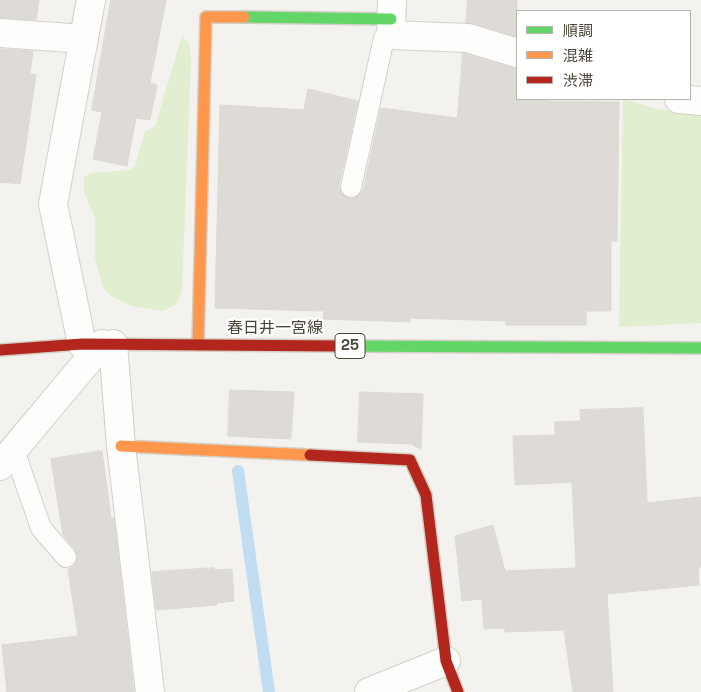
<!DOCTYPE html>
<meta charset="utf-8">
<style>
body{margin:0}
#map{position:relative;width:701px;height:692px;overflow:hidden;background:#f4f2ee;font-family:"Space Grotesk","Noto Sans JP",sans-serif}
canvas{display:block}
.legend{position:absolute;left:516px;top:10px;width:175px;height:90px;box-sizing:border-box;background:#fff;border:1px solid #b7b4b0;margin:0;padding:6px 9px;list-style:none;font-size:15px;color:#4b4439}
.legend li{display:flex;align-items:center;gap:10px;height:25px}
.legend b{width:25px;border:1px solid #b7b4b0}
</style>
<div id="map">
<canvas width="701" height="692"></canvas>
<ul class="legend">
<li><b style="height:6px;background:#63d668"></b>順調</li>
<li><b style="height:6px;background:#ff974d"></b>混雑</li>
<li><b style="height:6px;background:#b3261e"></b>渋滞</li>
</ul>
</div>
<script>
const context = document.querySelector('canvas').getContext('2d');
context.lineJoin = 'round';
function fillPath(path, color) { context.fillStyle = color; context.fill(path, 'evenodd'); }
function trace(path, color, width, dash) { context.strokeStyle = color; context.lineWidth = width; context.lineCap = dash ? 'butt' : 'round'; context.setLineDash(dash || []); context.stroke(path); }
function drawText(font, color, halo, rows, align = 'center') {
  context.font = font + ' "Space Grotesk","Noto Sans JP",sans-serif'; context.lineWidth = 4.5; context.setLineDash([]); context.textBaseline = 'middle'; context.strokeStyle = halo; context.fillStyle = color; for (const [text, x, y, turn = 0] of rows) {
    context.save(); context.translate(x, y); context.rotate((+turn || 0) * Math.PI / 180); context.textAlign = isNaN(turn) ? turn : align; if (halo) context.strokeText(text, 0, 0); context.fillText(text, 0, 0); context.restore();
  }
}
fillPath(new Path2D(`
 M182,36L189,43L191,59L182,292L176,304L163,311L131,306L111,296L103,288L95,258V218L84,192V178L91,173L130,170L135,166L145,131L155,126Z
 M623,99L654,108L701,115V323L619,327Z`), '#e1eecf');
trace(new Path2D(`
 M238,471L269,692`), '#c0ddf1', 12);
const building = new Path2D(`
 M0,0H39L36,20L0,18Z
 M111,0H166L150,83L157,85L150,120L136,118L127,166L93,159L102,112L92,110Z
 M468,0H517V37L466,22Z
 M0,49L33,51L30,74L36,75L20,184L0,182Z
 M463,53L517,68V99H547V101L619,102L617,241H611V311H586V325H506V321L410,318V322L323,319L324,311L215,308L220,105L304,110L308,89L358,101L339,185L340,190L343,195L348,198H354L359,195L363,190L381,108L457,118Z
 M230,390L294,392L291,439L228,436Z
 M360,392L423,394L421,449L411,444L358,442Z
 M643,408L647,503L701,497V567H698L699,585L607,594L613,692H573L564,630L505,632V628L484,629L482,599L462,601L455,536L493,525L505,571L576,568L572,482L515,485L513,436L555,435V422L581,421L580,410Z
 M102,451L111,518H114L134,692H7L2,645L78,636L68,569L74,566L77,560L78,555L75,549L63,535L51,459Z
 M214,568L215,570L232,569L234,601L217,603V605L156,610L152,572Z`);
fillPath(building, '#dedbd6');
trace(building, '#dcd9d4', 1);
const lane = new Path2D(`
 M351,187L384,38L391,35
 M14,450L41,528L66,557`);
const street = new Path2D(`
 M392,0L391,35L468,38L517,53
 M0,33L84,39
 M679,99L701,101
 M82,344L53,204L91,0
 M113,344L121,446L150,692
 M0,466L102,344
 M369,692L446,661`);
const fast = new Path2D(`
 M244,17L391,19
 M337,346L701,348`);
const slow = new Path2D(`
 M198,345L206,17H244
 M121,446L310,455`);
const jam = new Path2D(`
 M0,350L82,344L337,346
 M310,455L410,460L426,495L446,661L458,692`);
trace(lane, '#d2d0cb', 22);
trace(street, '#d2d0cb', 30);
trace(fast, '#d3cfc5', 14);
trace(slow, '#d3cfc5', 14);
trace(jam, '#d3cfc5', 14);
trace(lane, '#fdfdfc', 20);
trace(street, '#fdfdfc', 28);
trace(fast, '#63d668', 11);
trace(slow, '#ff974d', 11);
trace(jam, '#b3261e', 11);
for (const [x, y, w] of [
 [350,346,30]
]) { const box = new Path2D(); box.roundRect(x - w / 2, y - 12.5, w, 25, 4); context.fillStyle = '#fff'; context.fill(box); trace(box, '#4b4439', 1); }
drawText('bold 15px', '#4b4439', null, [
 ["25",350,346]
]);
drawText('16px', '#4b4439', '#fff', [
 ["春日井一宮線",275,329]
]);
</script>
